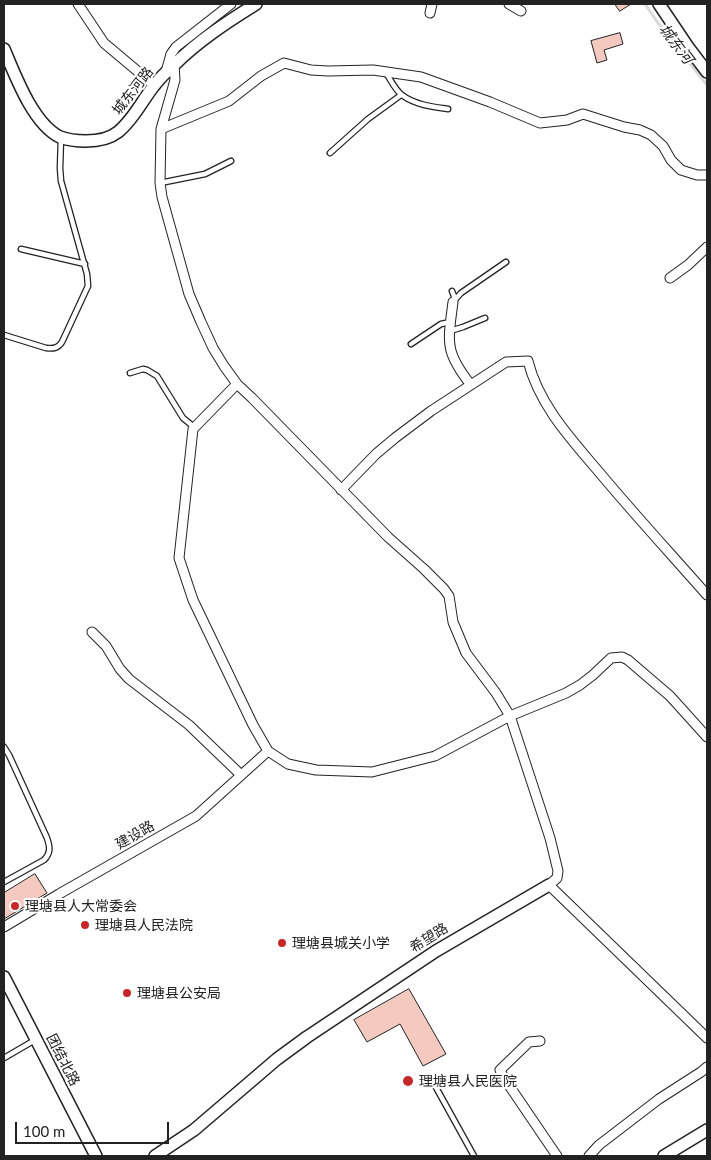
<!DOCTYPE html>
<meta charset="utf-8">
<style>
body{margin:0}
#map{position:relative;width:711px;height:1160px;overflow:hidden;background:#fff;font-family:Lato,sans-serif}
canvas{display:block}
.frame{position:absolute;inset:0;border:5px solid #222;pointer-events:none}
.scale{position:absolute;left:15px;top:1122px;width:154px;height:22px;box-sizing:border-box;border:2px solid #222;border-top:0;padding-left:6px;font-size:15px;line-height:18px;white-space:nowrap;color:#222;-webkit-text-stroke:4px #fff;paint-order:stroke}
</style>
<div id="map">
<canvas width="711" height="1160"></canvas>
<div class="frame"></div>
<div class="scale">100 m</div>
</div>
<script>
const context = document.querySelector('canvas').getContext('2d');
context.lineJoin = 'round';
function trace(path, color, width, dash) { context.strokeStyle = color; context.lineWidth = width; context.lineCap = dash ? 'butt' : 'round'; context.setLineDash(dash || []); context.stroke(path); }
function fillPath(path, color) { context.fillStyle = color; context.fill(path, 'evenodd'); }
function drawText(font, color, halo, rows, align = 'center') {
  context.font = font + ' Lato,"Noto Sans SC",sans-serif'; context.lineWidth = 4; context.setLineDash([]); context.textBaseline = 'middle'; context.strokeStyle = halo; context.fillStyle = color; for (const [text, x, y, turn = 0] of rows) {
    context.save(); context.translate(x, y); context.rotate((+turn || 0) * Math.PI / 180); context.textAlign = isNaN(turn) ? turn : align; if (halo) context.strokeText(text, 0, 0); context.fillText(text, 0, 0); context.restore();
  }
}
trace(new Path2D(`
 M645,4L658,23L707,85`), '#d9d9d9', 3);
const building = new Path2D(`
 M615,4H631L620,11Z
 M620,33L623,44L604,50L607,60L597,63L591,41Z
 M35,874L47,893L4,919V893Z
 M409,989L446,1054L423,1066L400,1024L367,1042L354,1020Z`);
fillPath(building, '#f3c9c0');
trace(building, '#222', 1);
const service = new Path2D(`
 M386,73C391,80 395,90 402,95C415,105 434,107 448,109
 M330,153L368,119L401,95
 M160,183L205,174L231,161
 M21,249L85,264
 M452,291L454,296V300
 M453,302L461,293L506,262
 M450,331L463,327L485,318
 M4,335L46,348C54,349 58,348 62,342L88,286L87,274L61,181L60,168L61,138
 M411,344L441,324L451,322
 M130,373L143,369L147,370L157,376L183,418L194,427
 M4,747L9,755L47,838C50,847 51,853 44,860L4,882
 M4,1058L35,1040
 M433,1082L474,1156`);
const minor = new Path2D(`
 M78,4L104,43L154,85
 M509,4L521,11
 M430,13L432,4
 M174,64L175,80L161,129L160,183L162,197L189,294L201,322L213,348L224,366L237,384L252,398L388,537L424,569L444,589L449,596L453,622L466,653L496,693L510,716L550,838L558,871L557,878L549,885L707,1038
 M166,72L171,54L176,47L231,4
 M161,129L229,101L261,76L284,63L311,70L328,71L373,70L421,77L490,102L540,123L567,120L583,114L624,127L640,130L651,135L663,146L671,160L681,170L697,175H707
 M670,278L688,265L707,247
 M453,302C448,342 444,351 471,385
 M237,384L193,429L179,558L193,600L253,725L268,751L288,764L316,770L372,772L435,756L510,716L566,693L580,685L593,675L611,658L622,657L628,660L670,696L707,737
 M341,490L376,454L395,438L431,411L506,362L528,361C539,405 571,439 599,472C634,514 671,554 707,595
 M92,632L106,646L120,669L129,679L189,725L241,775
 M4,927L59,894L196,816L268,751
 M540,1041L529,1042L500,1070L504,1078L557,1156
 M589,1156L599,1145L659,1099L701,1072L707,1067`);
const tertiary = new Path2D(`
 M659,4L688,47L707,72
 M4,49C15,75 33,124 60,137C68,140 77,141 86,141C97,141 109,139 118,132C133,120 142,101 153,87C159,79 167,71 174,65C198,41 227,22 256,4
 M4,977L96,1156
 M155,1156L194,1130L277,1059L307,1037L436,951L549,885
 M664,1156L707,1130`);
trace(service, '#222', 7);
trace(minor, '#222', 11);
trace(tertiary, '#222', 14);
trace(service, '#fff', 4.5);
trace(minor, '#fff', 9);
trace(tertiary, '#fff', 11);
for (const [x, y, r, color] of [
 [15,906,5,"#c62828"],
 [85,925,5,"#c62828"],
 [282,943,5,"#c62828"],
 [127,993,5,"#c62828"],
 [408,1081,6,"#c62828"]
]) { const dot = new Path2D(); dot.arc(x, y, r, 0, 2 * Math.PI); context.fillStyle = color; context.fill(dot); trace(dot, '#fff', 2); }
drawText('14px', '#222', '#fff', [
 ["城东河路",133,91,-52],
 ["建设路",135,835,-30],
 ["希望路",429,938,-32],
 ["团结北路",63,1060,63]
]);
drawText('14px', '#222', '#fff', [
 ["理塘县人大常委会",25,906],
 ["理塘县人民法院",95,925],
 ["理塘县城关小学",292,943],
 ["理塘县公安局",137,993],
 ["理塘县人民医院",419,1081]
], 'left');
drawText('italic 15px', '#222', '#fff', [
 ["城东河",676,44,53]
]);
</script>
